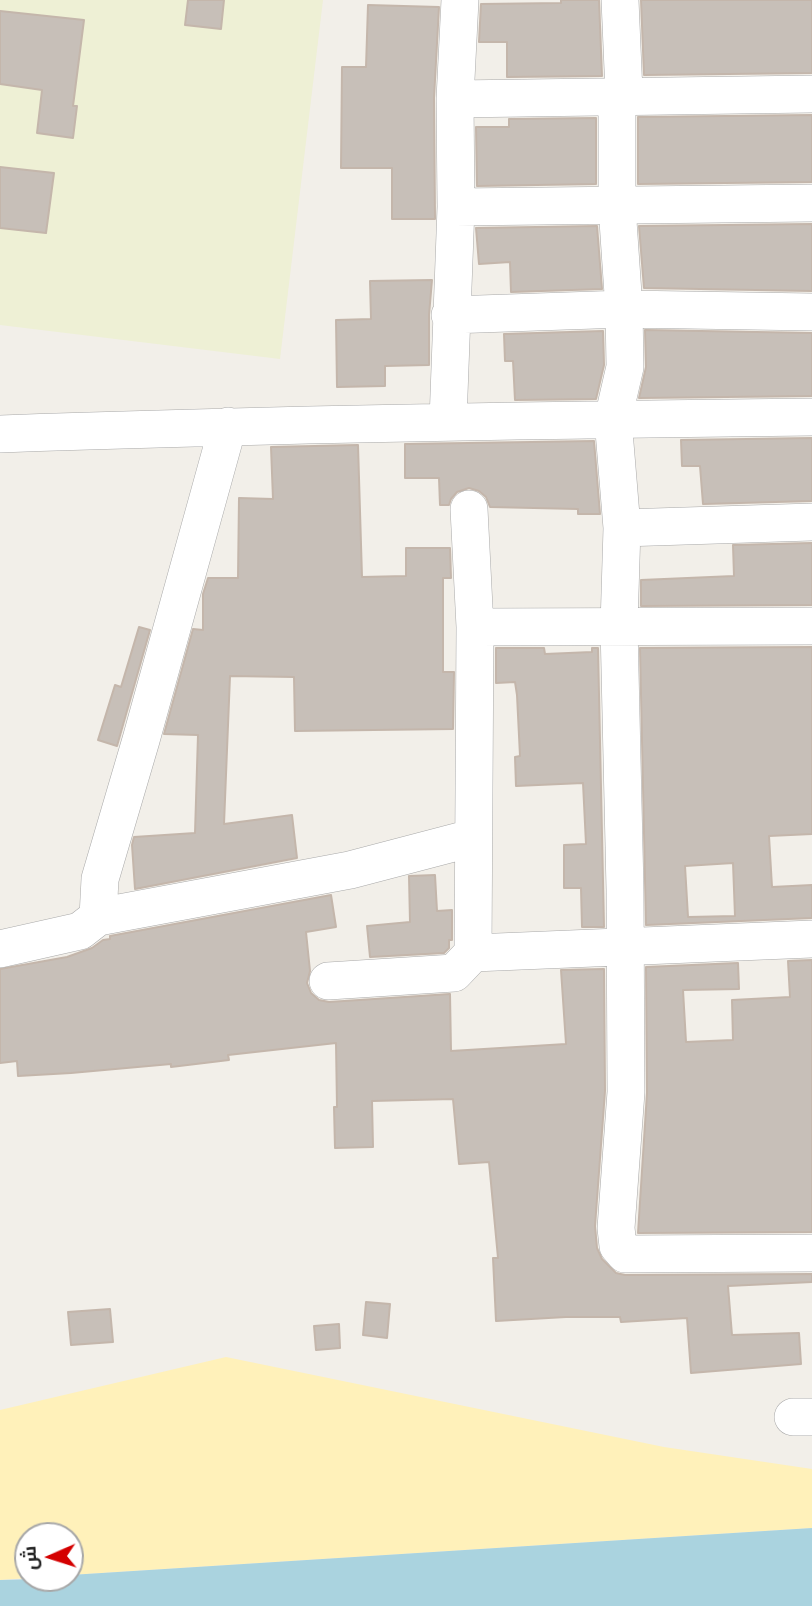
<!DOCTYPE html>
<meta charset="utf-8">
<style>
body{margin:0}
#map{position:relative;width:812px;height:1606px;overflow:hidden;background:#f2efe9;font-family:Helvetica,Cairo,sans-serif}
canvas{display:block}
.north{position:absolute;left:14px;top:1522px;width:70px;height:70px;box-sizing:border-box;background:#fff;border:2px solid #a7a7a7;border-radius:50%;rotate:267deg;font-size:19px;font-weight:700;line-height:28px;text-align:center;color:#222}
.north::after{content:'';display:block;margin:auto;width:24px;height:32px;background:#d40000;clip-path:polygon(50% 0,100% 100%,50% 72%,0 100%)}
</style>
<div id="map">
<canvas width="812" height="1606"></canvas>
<div class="north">ش</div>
</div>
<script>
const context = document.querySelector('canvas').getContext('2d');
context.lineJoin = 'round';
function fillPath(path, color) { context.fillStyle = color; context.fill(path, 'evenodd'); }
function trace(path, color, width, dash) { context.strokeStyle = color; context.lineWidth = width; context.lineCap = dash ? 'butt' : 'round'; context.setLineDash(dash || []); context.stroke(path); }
fillPath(new Path2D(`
 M0,0H323L280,359L0,325Z`), '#eef0d5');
fillPath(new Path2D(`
 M226,1357L664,1447L812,1469V1528L70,1575V1536H28V1578L0,1580V1410Z`), '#fff1ba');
fillPath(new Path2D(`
 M812,1528V1606H0V1580L70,1578V1575Z`), '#aad3df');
const building = new Path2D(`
 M188,0H224L221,29L185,25Z
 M561,0H599L602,76L507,77V42H479L481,4L561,3Z
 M641,0H812V73L644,75Z
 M368,5L439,7L434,98L435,219H392V168H341L342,67H366Z
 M0,11L84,20L73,106H77L73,138L37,133L42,90L0,84Z
 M812,115V182L638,184V117Z
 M596,118V184L477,186L476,127H509V119Z
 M0,167L54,173L46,233L0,228Z
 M812,224V291L644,288L639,226Z
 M597,226L602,289L511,292L510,262L479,264L476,228Z
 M432,280L429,315V365L385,366V386L337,387L336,320L371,319L370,281Z
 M645,330L812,333V396L639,398L646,367Z
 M603,331L604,365L596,399L515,400L513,361H505L504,334Z
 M812,438V501L703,504L700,466H682L681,440Z
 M594,441L600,514H578V509L490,507L486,497L479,491L469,488L457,492L451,499L449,505H440L439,478H405V444Z
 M358,445L362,577L406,576V548H450L451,578H443V672H454L453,729L295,731L294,677L230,676L224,824L292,815L297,858L135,889L132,845L134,837L195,833L198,735L164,734L193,629L203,630V594L208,578H238L239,498L273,499L271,447Z
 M812,543V605L641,606V580L734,576L733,545Z
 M139,627L150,630L117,746L98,740L115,685L121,687Z
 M812,647V834L769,836L772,887L812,885V918L646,925L640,648ZM733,863L735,916L688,917L685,866Z
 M496,648H544L545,654L592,652V648H598L604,927H582L581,888H564V845L586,844L583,783L516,786L515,757L520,756L517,695L515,682L496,683Z
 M435,875L437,911L452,910V940H449V948L444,953L370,957L367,926L410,922L409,876Z
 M331,895L336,927L306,932L310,971L307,983L311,993L319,1000L329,1002L450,994L451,1051L566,1044L561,970L604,969L605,1091L595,1226L597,1248L602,1259L616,1273L625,1275L812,1274V1282L728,1286L732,1335L799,1333L801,1364L691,1373L687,1318L621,1322L620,1317H566L496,1321L493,1258H498L489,1162L459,1164L453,1099L372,1101L373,1147L335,1148L334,1107H337L336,1043L228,1055L229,1060L171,1067V1064L71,1073L18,1076L17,1061L0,1063V969L67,957L92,948L103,940L110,939V936Z
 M812,960V1232L638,1233L647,1093L646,967L738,963L739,989L683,990L686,1042L733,1040L732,1000L790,997L788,961Z
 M366,1302L390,1304L387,1338L363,1335Z
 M110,1309L113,1342L71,1345L68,1312Z
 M339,1324L340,1348L316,1350L314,1326Z`);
fillPath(building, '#c7bfb8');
trace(building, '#c4b6ab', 2);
const street = new Path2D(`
 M620,0L624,93L617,96V206L624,309L625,367L613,419L622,528L619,626L625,890L626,1092L616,1228L618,1246L625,1254L812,1253
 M455,99L812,94
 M456,207L812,203
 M450,315L624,309L812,312
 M448,421L456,207L455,99L460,0
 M0,434C271,424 541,420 812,417
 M469,509L475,627L473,953
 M622,528L812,522
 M475,627L812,626
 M98,917L350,870L472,838
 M0,949L80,931L98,917L100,879L141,740L228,426
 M328,981L454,973L473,953L812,939
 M793,1417H812`);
trace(street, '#a9a9a9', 38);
trace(street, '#fff', 37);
</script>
